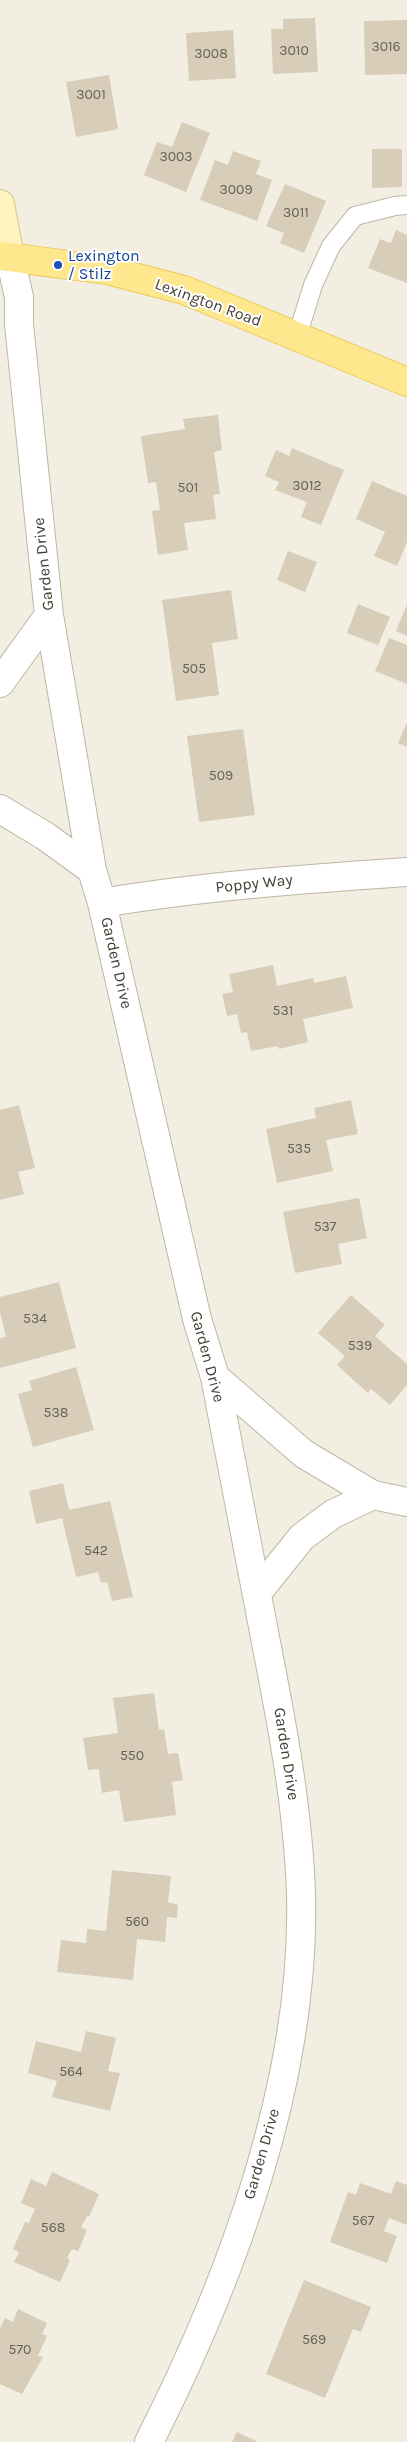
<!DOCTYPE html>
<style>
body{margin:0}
canvas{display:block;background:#f2eee1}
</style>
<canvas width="407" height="2442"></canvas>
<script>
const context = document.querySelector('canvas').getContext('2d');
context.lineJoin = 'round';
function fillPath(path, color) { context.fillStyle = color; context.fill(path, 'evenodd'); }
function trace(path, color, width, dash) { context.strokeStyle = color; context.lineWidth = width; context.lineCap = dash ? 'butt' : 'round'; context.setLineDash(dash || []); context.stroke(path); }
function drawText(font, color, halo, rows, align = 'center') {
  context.font = font + ' Karla,sans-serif'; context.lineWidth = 4; context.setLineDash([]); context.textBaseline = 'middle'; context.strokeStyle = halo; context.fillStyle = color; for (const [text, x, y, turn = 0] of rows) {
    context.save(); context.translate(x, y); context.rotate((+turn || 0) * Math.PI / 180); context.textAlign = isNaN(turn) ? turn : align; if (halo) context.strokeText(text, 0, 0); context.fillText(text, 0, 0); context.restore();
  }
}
fillPath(new Path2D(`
 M315,18L318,72L273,74L271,29H283V19Z
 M407,20V74L365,75L364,21Z
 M233,30L236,78L189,81L186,33Z
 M109,75L118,129L76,137L66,82Z
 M182,122L210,133L186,192L144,175L157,142L172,147Z
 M372,149H402V187L372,188Z
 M233,151L261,161L256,174L272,180L257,221L200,200L215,160L228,165Z
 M285,184L326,201L304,253L280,243L284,233L266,226Z
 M396,230L407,235V283L368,268L380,239L391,243Z
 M218,415L222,450L214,452L220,494L213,495L216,519L184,523L188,550L158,555L152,511L160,510L156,482L148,483L141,436L185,429L183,419Z
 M292,448L344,470L321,525L301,517L307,502L275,490L279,482L265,476L276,450L289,456Z
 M372,481L407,496V542L397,566L374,556L385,532L356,519Z
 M288,551L317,562L305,592L277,580Z
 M231,590L238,639L212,643L219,695L176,701L162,600Z
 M358,604L390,617L378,645L347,633Z
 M407,604V636L396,631Z
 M389,638L407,645V684L375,671Z
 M407,723V747L398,743Z
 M243,729L255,815L199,822L187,736Z
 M273,965L277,986L313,978L314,983L346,976L353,1008L303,1019L308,1042L279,1049L278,1046L251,1051L247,1032L241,1033L237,1014L227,1016L222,994L233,992L229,974Z
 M351,1100L358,1134L326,1140L333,1171L277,1183L266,1129L316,1118L314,1108Z
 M19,1105L35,1168L18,1172L24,1194L0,1200V1110Z
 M359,1198L367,1238L338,1244L342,1264L295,1273L283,1212Z
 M59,1282L76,1348L0,1368V1338L6,1337L0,1312V1297Z
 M351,1295L385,1325L375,1336L407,1364V1385L390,1405L371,1389L368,1393L337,1365L345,1356L318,1333Z
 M76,1367L94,1430L33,1447L18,1394L32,1390L29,1381Z
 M63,1483L69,1510L110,1501L133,1597L112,1601L107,1582L101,1583L98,1572L76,1577L62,1518L36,1524L29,1491Z
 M154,1693L159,1730L164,1729L168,1754L178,1753L183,1780L172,1782L176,1815L124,1822L119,1790L102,1793L99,1769L88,1770L83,1738L118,1733L113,1698Z
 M112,1870L171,1876L168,1902L178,1905L177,1918L167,1917L165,1942L137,1939L133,1980L57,1972L61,1940L86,1943L87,1929L106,1931Z
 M86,2031L116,2038L108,2071L120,2073L110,2111L52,2097L57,2081L28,2073L36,2041L81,2052Z
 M52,2172L99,2194L89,2217L87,2216L81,2227L87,2230L82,2242L78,2251L72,2249L67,2258L70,2260L60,2282L14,2262L19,2252L13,2249L25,2222L29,2223L35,2209L21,2203L31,2179L46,2186Z
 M396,2181L407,2185V2225L389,2218L384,2231L397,2236L387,2263L330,2242L348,2192L356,2195L360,2183L391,2194Z
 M304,2280L371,2307L361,2332L353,2329L325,2398L266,2374Z
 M18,2309L47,2323L42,2334L47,2336L38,2356L43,2357L22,2394L0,2384V2328L5,2318L13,2322Z
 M237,2432L258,2442H232Z`), '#d7cdb9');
const lane = new Path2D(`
 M297,337L313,285L331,246L355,216L395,206L407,205`);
const street = new Path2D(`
 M10,257L19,297V324L49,615L92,870L102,903L197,1319L215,1377C231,1462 248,1547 264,1632C281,1719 298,1805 301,1894C306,2079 232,2279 149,2442
 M0,683L49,615
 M0,809L45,836L92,870
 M102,903C203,886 305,879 407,872
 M215,1377L304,1454L373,1495L407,1502
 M257,1593L302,1537L333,1514L373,1495`);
const secondary = new Path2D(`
 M0,204L10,257`);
const primary = new Path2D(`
 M0,256L107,270L184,290L407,382`);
trace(lane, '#bdb7a4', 20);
trace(street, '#bdb7a4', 30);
trace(secondary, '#d5c78d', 30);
trace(primary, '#eac957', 30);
trace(lane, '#fff', 18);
trace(street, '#fff', 28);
trace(secondary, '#fff4be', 28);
trace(primary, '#ffe78d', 28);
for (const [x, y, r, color] of [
 [58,265,5,"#1a4fb4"]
]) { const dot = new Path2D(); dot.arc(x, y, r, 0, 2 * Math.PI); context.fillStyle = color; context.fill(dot); trace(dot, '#fff', 2); }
drawText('14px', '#686254', null, [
 ["3016",386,47],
 ["3010",294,51],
 ["3008",211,54],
 ["3001",91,95],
 ["3003",176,157],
 ["3009",236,190],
 ["3011",296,213],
 ["3012",307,486],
 ["501",188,488],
 ["505",194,669],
 ["509",221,776],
 ["531",283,1011],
 ["535",299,1149],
 ["537",325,1227],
 ["534",35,1319],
 ["539",360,1346],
 ["538",56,1413],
 ["542",96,1551],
 ["550",132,1756],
 ["560",137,1922],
 ["564",71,2072],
 ["567",363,2221],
 ["568",53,2228],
 ["569",314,2340],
 ["570",20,2350]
]);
drawText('16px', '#164399', '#fff', [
 ["Lexington",68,256],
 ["/ Stilz",68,274]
], 'left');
drawText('16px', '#433e32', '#fff', [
 ["Lexington Road",208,303,20],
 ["Garden Drive",44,564,-96],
 ["Poppy Way",254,884,-6],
 ["Garden Drive",116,963,77],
 ["Garden Drive",207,1357,75],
 ["Garden Drive",286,1754,81],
 ["Garden Drive",262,2154,-74]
]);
</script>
